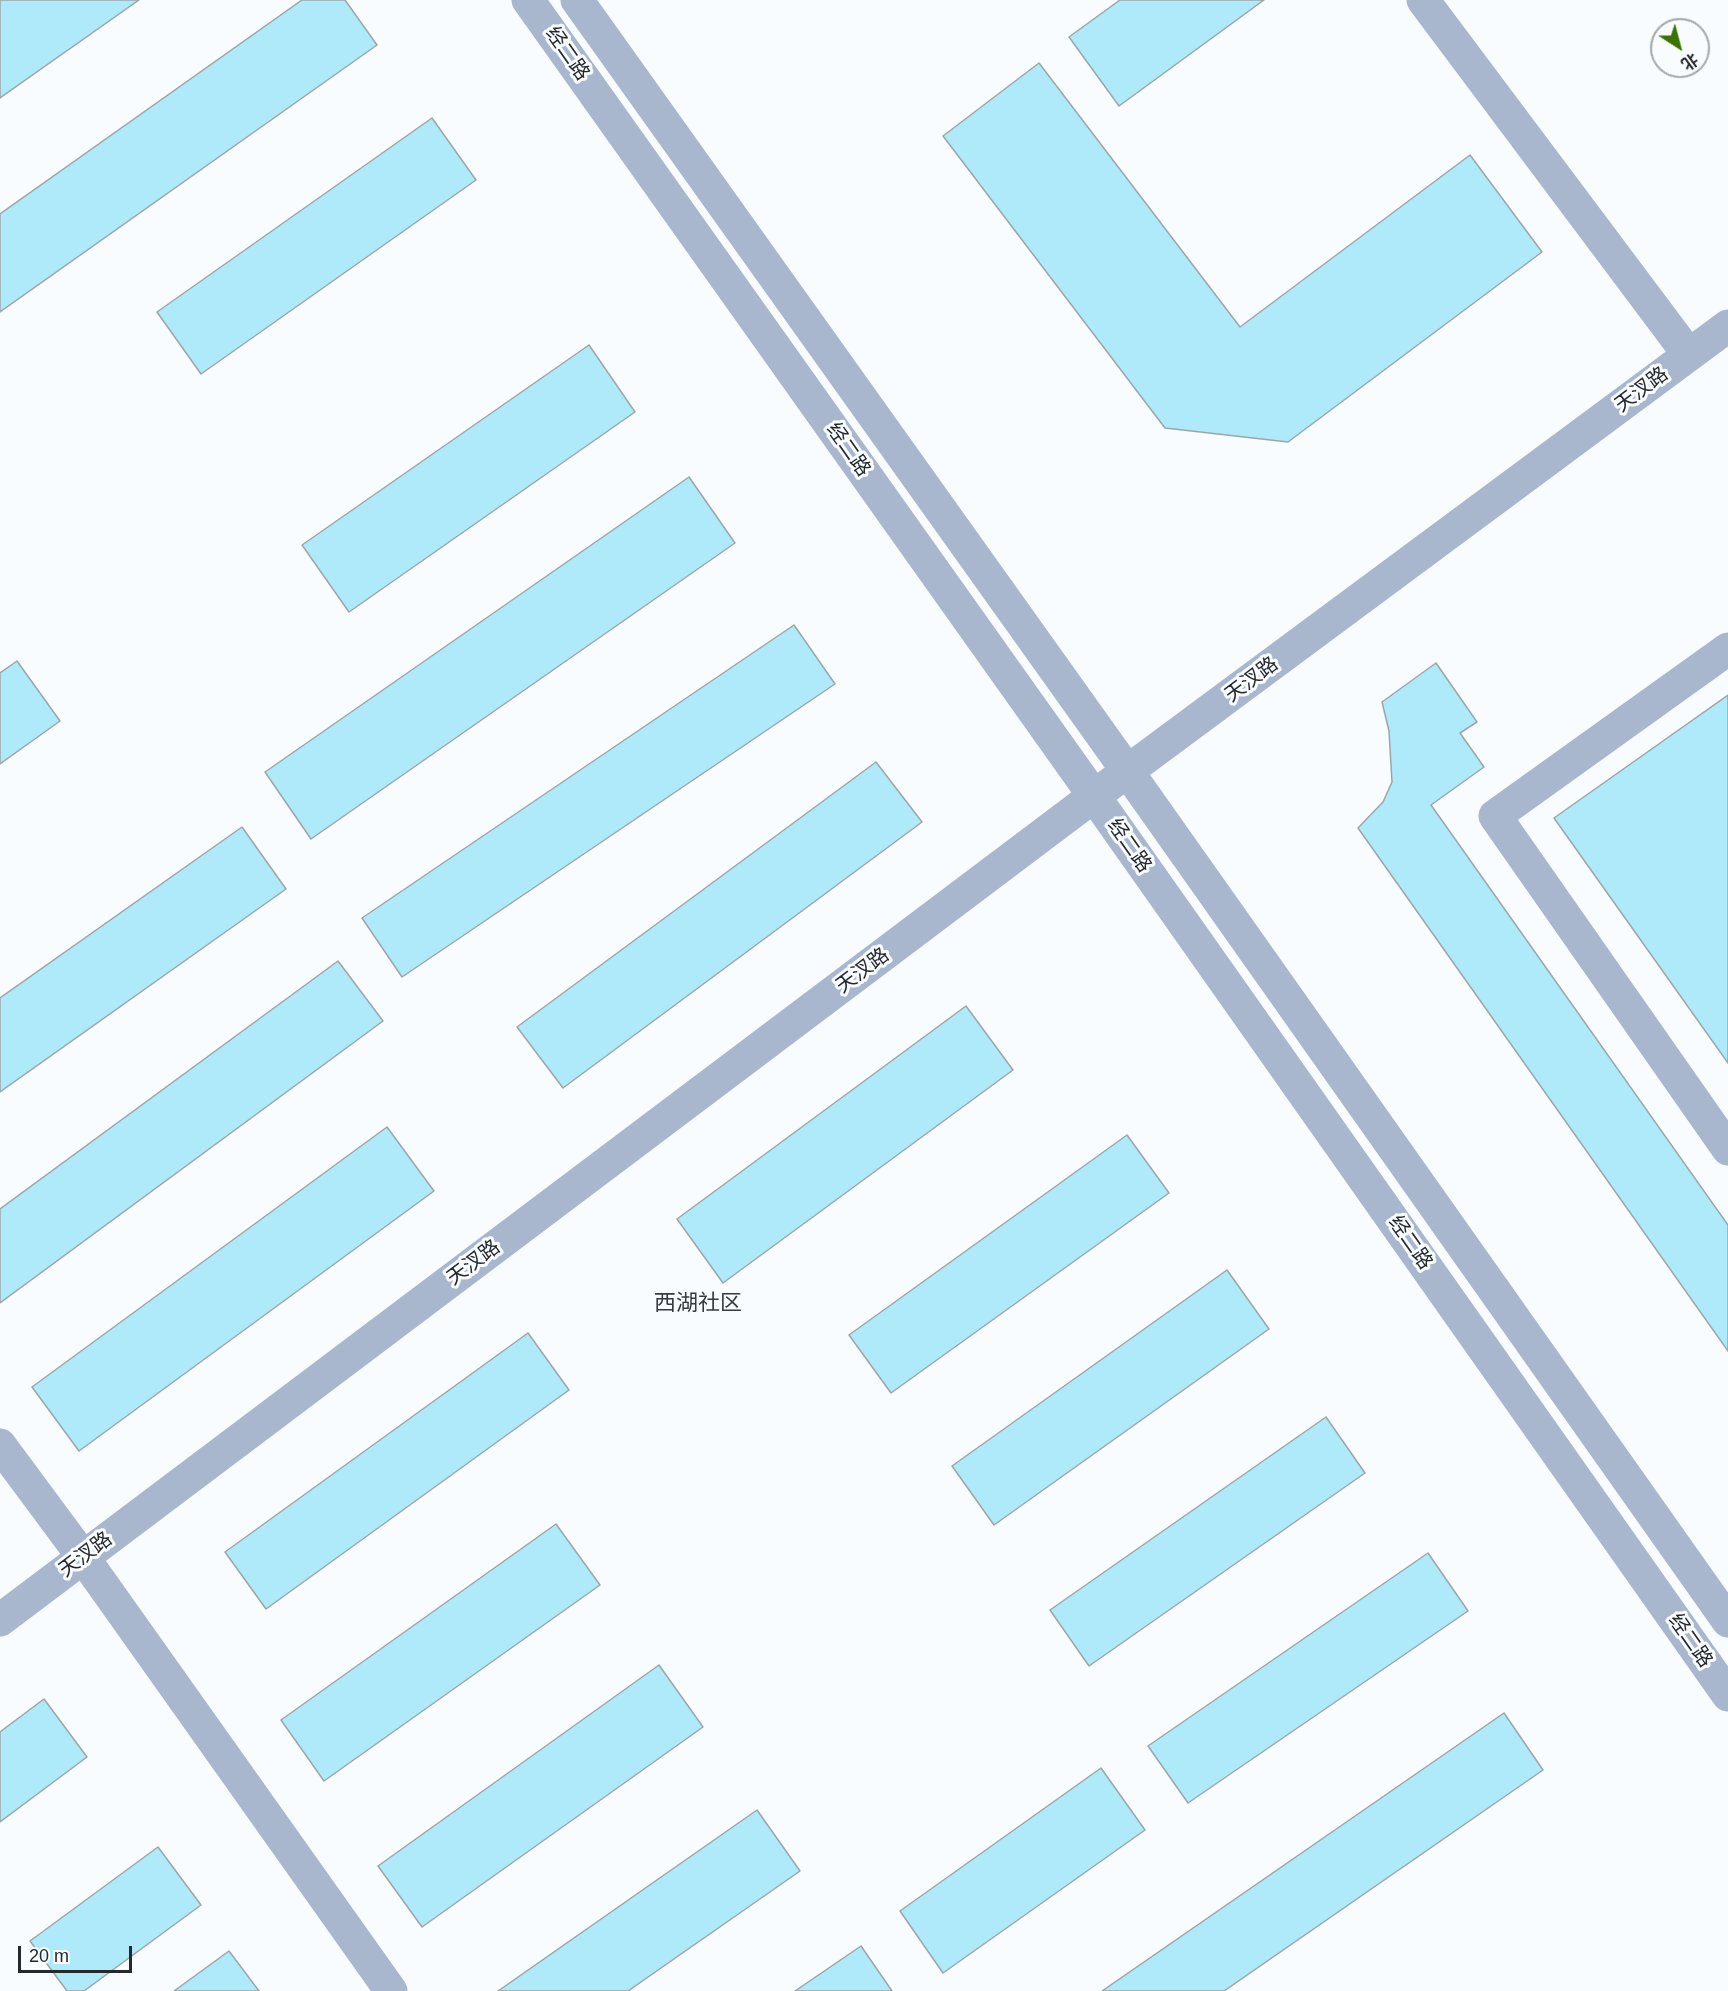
<!DOCTYPE html>
<meta charset="utf-8">
<style>
body{margin:0}
#map{position:relative;width:1728px;height:1991px;overflow:hidden;background:#f8fcfe;font-family:Arial,"Noto Sans SC",sans-serif}
canvas{display:block}
.north{position:absolute;left:1650px;top:18px;width:60px;height:60px;box-sizing:border-box;background:#f8fcfe;border:2px solid #a4a8aa;border-radius:50%;rotate:144deg;font-size:16px;font-weight:700;line-height:24px;text-align:center;color:#25292b}
.north::after{content:'';display:block;margin:auto;width:21px;height:27px;background:#3b7200;clip-path:polygon(50% 0,100% 100%,50% 72%,0 100%)}
.scale{position:absolute;left:18px;top:1946px;width:114px;height:27px;box-sizing:border-box;border:3px solid #25292b;border-top:0;padding-left:8px;font-size:18px;line-height:21px;white-space:nowrap;color:#25292b;-webkit-text-stroke:4px #f8fcfe;paint-order:stroke}
</style>
<div id="map">
<canvas width="1728" height="1991"></canvas>
<div class="north">北</div>
<div class="scale">20 m</div>
</div>
<script>
const context = document.querySelector('canvas').getContext('2d');
context.lineJoin = 'round';
function fillPath(path, color) { context.fillStyle = color; context.fill(path, 'evenodd'); }
function trace(path, color, width, dash) { context.strokeStyle = color; context.lineWidth = width; context.lineCap = dash ? 'butt' : 'round'; context.setLineDash(dash || []); context.stroke(path); }
function drawText(font, color, halo, rows, align = 'center') {
  context.font = font + ' Arial,"Noto Sans SC",sans-serif'; context.lineWidth = 6; context.setLineDash([]); context.textBaseline = 'middle'; context.strokeStyle = halo; context.fillStyle = color; for (const [text, x, y, turn = 0] of rows) {
    context.save(); context.translate(x, y); context.rotate((+turn || 0) * Math.PI / 180); context.textAlign = isNaN(turn) ? turn : align; if (halo) context.strokeText(text, 0, 0); context.fillText(text, 0, 0); context.restore();
  }
}
const building = new Path2D(`
 M0,0H139L0,98Z
 M302,0H345L377,45L0,312V214Z
 M1120,0H1264L1119,106L1069,37Z
 M1039,63L1240,327L1470,155L1542,252L1288,442L1165,428L943,136Z
 M432,118L476,180L201,374L157,312Z
 M589,345L635,412L349,612L302,545Z
 M689,477L735,543L311,839L265,772Z
 M794,625L835,684L402,977L362,918Z
 M17,661L60,721L0,764V673Z
 M1436,663L1477,722L1460,733L1484,767L1431,805L1728,1225V1351L1358,828L1383,802L1392,782L1389,731L1382,702Z
 M1728,695V1063L1554,818Z
 M876,762L922,822L563,1088L517,1027Z
 M242,827L286,889L0,1092V998Z
 M338,961L383,1021L0,1303V1209Z
 M966,1006L1013,1070L723,1283L677,1219Z
 M387,1127L434,1191L79,1451L32,1387Z
 M1127,1135L1169,1193L891,1393L849,1335Z
 M1227,1270L1269,1329L994,1525L952,1466Z
 M528,1333L569,1390L266,1609L225,1552Z
 M1326,1417L1365,1473L1089,1666L1050,1610Z
 M556,1524L600,1585L324,1781L281,1720Z
 M1428,1553L1468,1611L1188,1803L1148,1746Z
 M659,1665L703,1727L422,1927L378,1866Z
 M44,1699L87,1757L0,1822V1732Z
 M1504,1713L1543,1770L1224,1991H1102Z
 M1101,1768L1145,1830L943,1973L900,1911Z
 M757,1810L800,1871L628,1991H498Z
 M158,1847L201,1905L84,1991H67L30,1941Z
 M861,1946L892,1991H795Z
 M229,1951L259,1991H174Z`);
fillPath(building, '#afeafb');
trace(building, '#9ca6a9', 1.5);
trace(new Path2D(`
 M528,0L1094,796L1728,1695
 M577,0L1128,772L1728,1621
 M1423,0L1689,355
 M1728,649L1495,816L1728,1149
 M0,1445L83,1557L391,1991
 M0,1620L1094,796L1728,326`), '#a9b7ce', 33);
drawText('20px', '#25292b', '#f8fcfe', [
 ["经二路",567,54,55],
 ["天汊路",1642,390,-37],
 ["经二路",848,450,55],
 ["天汊路",1252,680,-37],
 ["经二路",1129,846,55],
 ["天汊路",863,971,-37],
 ["经二路",1410,1243,55],
 ["天汊路",474,1263,-37],
 ["天汊路",86,1555,-37],
 ["经二路",1690,1641,55]
]);
drawText('22px', '#343a3f', '#f8fcfe', [
 ["西湖社区",698,1304]
]);
</script>
